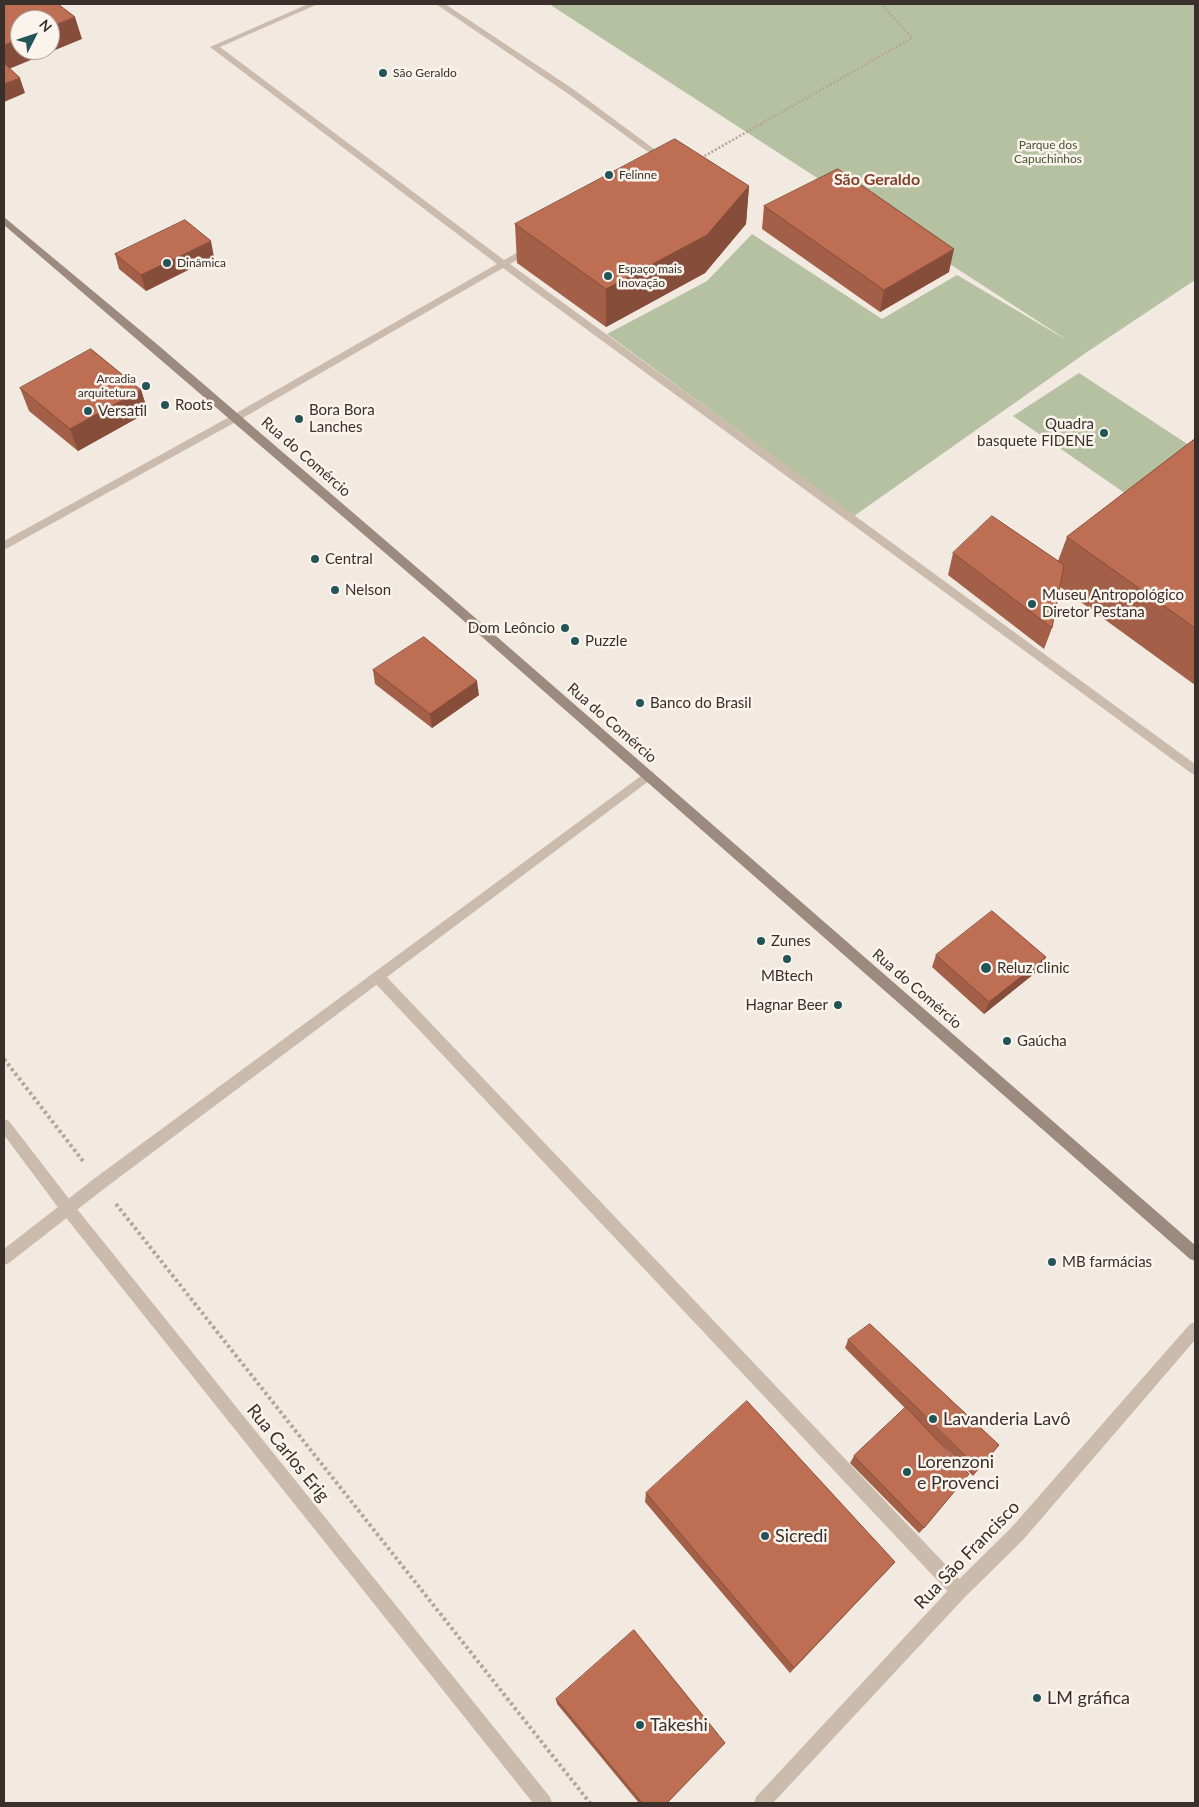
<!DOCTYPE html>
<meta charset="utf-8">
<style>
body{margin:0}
#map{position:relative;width:1199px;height:1807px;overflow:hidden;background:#f2eae1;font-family:Lato,sans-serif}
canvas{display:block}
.frame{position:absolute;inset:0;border:5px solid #39302b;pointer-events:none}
.north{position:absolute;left:10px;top:10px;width:50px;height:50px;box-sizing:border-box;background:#faf4ed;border:1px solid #ada69f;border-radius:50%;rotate:49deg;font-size:14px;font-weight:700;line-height:20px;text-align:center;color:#39302b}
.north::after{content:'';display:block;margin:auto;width:18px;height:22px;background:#235458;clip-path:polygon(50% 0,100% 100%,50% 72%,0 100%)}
</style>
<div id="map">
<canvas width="1199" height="1807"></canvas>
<div class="frame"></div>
<div class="north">N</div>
</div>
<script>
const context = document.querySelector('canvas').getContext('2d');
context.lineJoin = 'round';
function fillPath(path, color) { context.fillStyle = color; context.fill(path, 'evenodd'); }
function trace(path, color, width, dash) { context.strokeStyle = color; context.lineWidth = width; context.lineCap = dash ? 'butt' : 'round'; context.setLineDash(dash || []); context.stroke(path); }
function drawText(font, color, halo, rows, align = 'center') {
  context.font = font + ' Lato,sans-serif'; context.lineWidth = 5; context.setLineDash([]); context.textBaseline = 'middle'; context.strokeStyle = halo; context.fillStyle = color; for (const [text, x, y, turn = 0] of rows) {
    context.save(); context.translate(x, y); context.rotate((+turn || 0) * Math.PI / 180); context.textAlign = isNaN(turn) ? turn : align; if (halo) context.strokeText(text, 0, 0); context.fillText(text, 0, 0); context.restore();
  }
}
fillPath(new Path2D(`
 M549,4H1195V280L1087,352L854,516L607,334L707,281L752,234L882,319L957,275L1070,342Z
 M1079,373L1195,449L1132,498L1013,416Z`), '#b6c1a1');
trace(new Path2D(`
 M701,158L912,38L881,4`), '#b6a597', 2.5, [2, 2]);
trace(new Path2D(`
 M4,1059L83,1161
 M116,1204L590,1803`), '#b6a597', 4, [3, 3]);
fillPath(new Path2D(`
 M378,971L383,973L965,1585L967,1591L965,1597L959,1599L953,1597L373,981L372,977L373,973Z`), '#cabbad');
fillPath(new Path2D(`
 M308,4H318L220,47L504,260L527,247H533V251L510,264L1195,764V775L1191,773L503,268L241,419L4,550V541L233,415L497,264L210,47Z
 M436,4H445L573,89L669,160L662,162L567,93Z
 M649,770L653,772L655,775L653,778L105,1188L9,1263L4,1265V1249L95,1178Z`), '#cabbad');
fillPath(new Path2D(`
 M4,1119L9,1121L73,1204L550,1797L552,1803H533L63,1214L4,1135Z
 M1195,1322V1340L1023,1540L965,1597L773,1803H754L756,1797L953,1585L1011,1528L1190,1324Z`), '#cabbad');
fillPath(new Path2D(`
 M4,217L158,345L457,602L1195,1245V1261L1190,1259L449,608L4,225Z`), '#9d8a7f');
fillPath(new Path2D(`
 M749,186L746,224L705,273L606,327L517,263L515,224Z
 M764,206L949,272L880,312L762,229Z
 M115,254L214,257L146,291L119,269Z
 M20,388L141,390L148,412L78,451L29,411Z
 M1195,439V685L1060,587L1052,628L1044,649L948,575L953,553L1058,561L1067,537Z
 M373,670L479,695L432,728L375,684Z
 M936,955L1046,957L1040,969L984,1014L932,967Z
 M848,1340L979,1469L973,1476L933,1436L924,1528L919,1533L850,1463L854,1456L905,1408L845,1348Z
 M646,1493L895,1562L790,1673L645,1502Z
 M556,1699L667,1803H639L557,1704Z`), '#a35f47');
fillPath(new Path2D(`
 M75,17L82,39L4,71V45L20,39V50H50V27Z
 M20,78L25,93L4,102V84Z
 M749,186L746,224L705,273L606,327V289Z
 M211,241L214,257L146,291L141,275Z
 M954,249L949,272L880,312L884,290Z
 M141,390L148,412L78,451L70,429Z
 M477,681L479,695L432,728L430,714Z
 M1046,957L1040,969L984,1014L989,1002Z`), '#854d3a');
const building = new Path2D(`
 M4,4H58L75,17L50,27V20H20V39L4,45Z
 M4,63L20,78L4,84Z
 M675,139L749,186L707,235L606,289L515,224Z
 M838,169L954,249L884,290L764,206Z
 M185,220L211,241L141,275L115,254Z
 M91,349L141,390L70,429L20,388Z
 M1195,439V628L1067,537Z
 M992,516L1064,565L1052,628L953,553Z
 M424,637L477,681L430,714L373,670Z
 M992,911L1046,957L989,1002L936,955Z
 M870,1324L999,1445L979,1469L848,1340Z
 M747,1401L895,1562L794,1668L646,1493Z
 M906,1407L969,1474L924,1528L854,1456Z
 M634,1630L725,1743L667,1803H642L556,1699Z`);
fillPath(building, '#be6e53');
trace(building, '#854d3a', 1);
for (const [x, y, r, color] of [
 [383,73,5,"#235458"],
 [609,175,5,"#235458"],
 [167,263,5,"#235458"],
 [608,276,5,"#235458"],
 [146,386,5,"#235458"],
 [165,405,5,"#235458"],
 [88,411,5,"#235458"],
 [299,419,5,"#235458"],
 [1104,433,5,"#235458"],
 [315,559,5,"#235458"],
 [335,590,5,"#235458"],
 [1032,604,5,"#235458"],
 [565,628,5,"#235458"],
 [575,641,5,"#235458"],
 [640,703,5,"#235458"],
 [761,941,5,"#235458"],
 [787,959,5,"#235458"],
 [986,968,6,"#235458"],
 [838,1005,5,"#235458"],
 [1007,1041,5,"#235458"],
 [1052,1262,5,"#235458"],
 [933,1419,5,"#235458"],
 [907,1472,5,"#235458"],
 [765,1536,5,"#235458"],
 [1037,1698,5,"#235458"],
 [640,1725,5,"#235458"]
]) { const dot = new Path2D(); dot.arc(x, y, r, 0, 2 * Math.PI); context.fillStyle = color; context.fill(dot); trace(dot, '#faf4ed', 2); }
drawText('12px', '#39302b', '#faf4ed', [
 ["São Geraldo",393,73],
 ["Felinne",619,175],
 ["Dinâmica",177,263],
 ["Espaço mais",618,269],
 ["Inovação",618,283],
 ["Arcadia",136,379,"right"],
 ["arquitetura",136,393,"right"]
], 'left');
drawText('12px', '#475531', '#faf4ed', [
 ["Parque dos",1048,145],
 ["Capuchinhos",1048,159]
]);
drawText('15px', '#39302b', '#faf4ed', [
 ["Roots",175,405],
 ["Bora Bora",309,410],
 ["Lanches",309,427],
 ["Versatil",98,411],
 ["Quadra",1094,424,"right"],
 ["basquete FIDENE",1094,441,"right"],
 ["Central",325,559],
 ["Nelson",345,590],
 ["Museu Antropológico",1042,595],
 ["Diretor Pestana",1042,612],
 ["Dom Leôncio",555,628,"right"],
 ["Puzzle",585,641],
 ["Banco do Brasil",650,703],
 ["Zunes",771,941],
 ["Reluz clinic",997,968],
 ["MBtech",787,976,"center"],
 ["Hagnar Beer",828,1005,"right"],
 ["Gaúcha",1017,1041],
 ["MB farmácias",1062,1262]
], 'left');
drawText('15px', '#39302b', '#faf4ed', [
 ["Rua do Comércio",306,457,41],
 ["Rua do Comércio",612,723,41],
 ["Rua do Comércio",917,989,41]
]);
drawText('bold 16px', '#834029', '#faf4ed', [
 ["São Geraldo",877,180]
]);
drawText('18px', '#39302b', '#faf4ed', [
 ["Lavanderia Lavô",943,1419],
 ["Lorenzoni",917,1462],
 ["e Provenci",917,1483],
 ["Sicredi",775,1536],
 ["LM gráfica",1047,1698],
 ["Takeshi",650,1725]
], 'left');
drawText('18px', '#39302b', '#faf4ed', [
 ["Rua Carlos Erig",288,1453,51],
 ["Rua São Francisco",967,1555,-46]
]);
</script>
